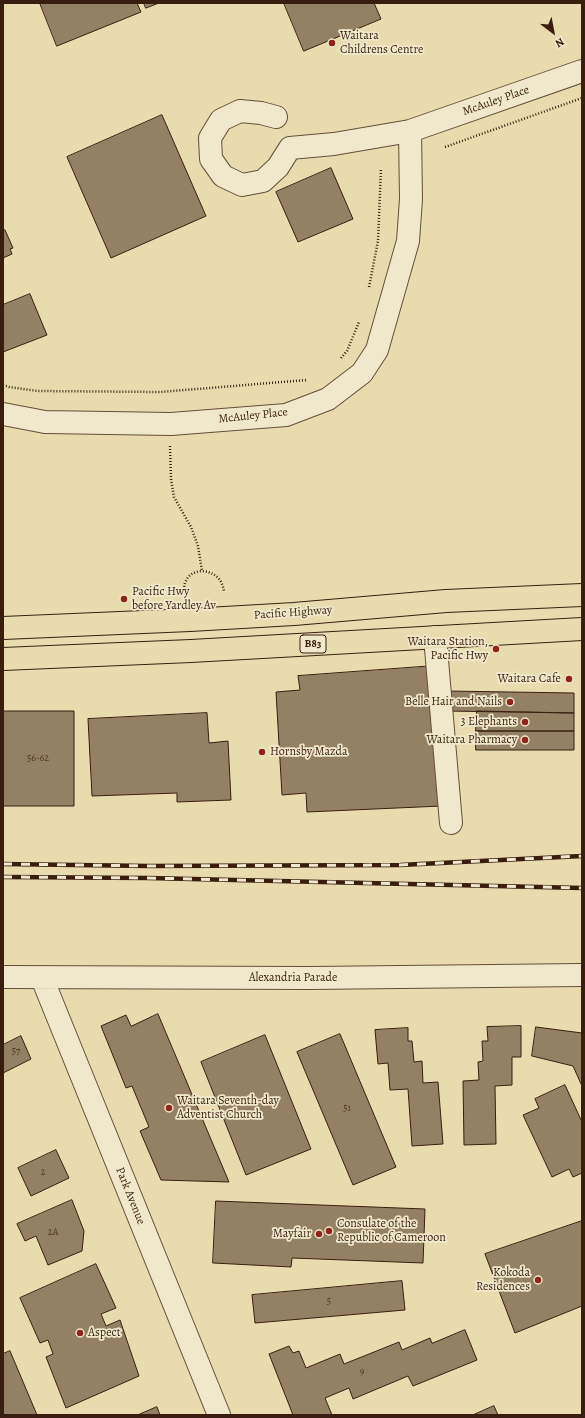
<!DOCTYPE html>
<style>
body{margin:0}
#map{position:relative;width:585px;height:1418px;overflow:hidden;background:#e8dcaf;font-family:Alegreya,serif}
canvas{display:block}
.frame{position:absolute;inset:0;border:4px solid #391e10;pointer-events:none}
.north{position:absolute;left:533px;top:12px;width:40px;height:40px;-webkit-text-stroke:3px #f0e8cb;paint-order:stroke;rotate:148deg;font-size:11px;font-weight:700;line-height:16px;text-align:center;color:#391e10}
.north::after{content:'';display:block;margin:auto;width:14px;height:18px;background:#391e10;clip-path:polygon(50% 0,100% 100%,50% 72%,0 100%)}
</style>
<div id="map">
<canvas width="585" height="1418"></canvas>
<div class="frame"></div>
<div class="north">N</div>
</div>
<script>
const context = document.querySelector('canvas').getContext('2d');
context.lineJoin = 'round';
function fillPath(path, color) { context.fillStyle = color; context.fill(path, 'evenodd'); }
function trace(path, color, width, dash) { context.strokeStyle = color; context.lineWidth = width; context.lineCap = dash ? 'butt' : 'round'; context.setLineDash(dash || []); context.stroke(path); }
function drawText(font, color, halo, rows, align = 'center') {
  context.font = font + ' Alegreya,serif'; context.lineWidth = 3.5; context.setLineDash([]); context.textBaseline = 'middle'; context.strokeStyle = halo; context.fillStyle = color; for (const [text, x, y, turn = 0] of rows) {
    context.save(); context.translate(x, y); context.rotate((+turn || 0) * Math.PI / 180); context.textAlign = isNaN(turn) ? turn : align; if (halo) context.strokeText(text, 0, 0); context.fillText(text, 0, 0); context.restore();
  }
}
const building = new Path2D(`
 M40,3H137L141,12L57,46Z
 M144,3H159L146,8Z
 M284,3H374L381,19L304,51Z
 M162,115L206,216L111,258L67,157Z
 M331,168L353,219L298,242L276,192Z
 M5,230L13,248L10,249L12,254L3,258V231Z
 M30,294L47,335L3,352V305Z
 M434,666L442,806L307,812L306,793L282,795L276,692L300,690L298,676Z
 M446,691L574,693V713L446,711Z
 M3,711H74V806H3Z
 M477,711L574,713V731H476Z
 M207,713L209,743L228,741L231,800L177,802V793L92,796L88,719Z
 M476,731H574V750H476Z
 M158,1014L229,1182L161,1180L140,1131L149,1127L132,1086L126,1088L101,1026L126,1015L131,1026Z
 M521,1026V1057H512V1085L495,1086L496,1144L464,1145L463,1081L479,1080L478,1062L483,1061L482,1041H488L487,1027Z
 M536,1027L582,1033V1086L573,1066L532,1056Z
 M408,1028V1041H412L414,1062L422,1061L423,1083L438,1082L443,1144L412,1146L408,1089L390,1090L388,1063L378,1064L375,1030Z
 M340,1034L396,1167L353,1185L297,1052Z
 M265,1035L311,1149L246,1175L201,1062Z
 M21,1036L31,1059L3,1073V1045Z
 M565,1085L582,1122V1173L573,1177L569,1169L552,1177L523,1115L539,1108L535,1099Z
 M56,1150L69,1178L31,1196L18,1168Z
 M72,1200L84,1231L82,1251L48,1265L36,1236L25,1241L17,1224Z
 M216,1201L425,1209L423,1263L292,1258L291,1267L213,1263Z
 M582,1221V1306L515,1333L485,1254Z
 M96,1264L116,1308L101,1314L106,1326L120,1320L139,1376L66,1408L46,1357L53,1354L48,1340L40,1343L20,1298Z
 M402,1281L405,1310L255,1323L252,1295Z
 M465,1330L477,1360L413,1386L408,1376L353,1399L349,1388L325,1398L332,1415H293L269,1354L289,1346L293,1353L299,1351L306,1368L340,1354L344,1364L399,1342L402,1350L430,1338L432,1343Z
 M10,1351L37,1415H3V1354Z
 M494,1406L498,1415H473Z
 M157,1407L160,1415H138Z`);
fillPath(building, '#948163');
trace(building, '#391e10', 1);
const minor = new Path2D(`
 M276,117L261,113L240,111L221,120L210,138L211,159L223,176L242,185L263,181L278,167L290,148L334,144L410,131L582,71
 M3,414L45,422L171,424L286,415L328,399L362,373L377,350L408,241L411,199L410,131
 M435,637L451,823
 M3,977L310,978L582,975
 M42,978L219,1415`);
const major = new Path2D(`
 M3,628L190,620L294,614L446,601L582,595
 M3,659L191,651L582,629`);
trace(minor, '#654e38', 24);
trace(major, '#391e10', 24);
trace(new Path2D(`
 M445,147L582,98
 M369,287L378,241L381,168
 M341,358L347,351L359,322
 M3,385L9,387L38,391L160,392L307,380
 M170,446L171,479L174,497L191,527L198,546L202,571
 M184,593C184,590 184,586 185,583C190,568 210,568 219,579C222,582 223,587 224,591`), '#391e10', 2.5, [1, 2]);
trace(minor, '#f0e8cb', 22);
trace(major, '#e8dcaf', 22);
const rail = new Path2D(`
 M3,864L149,866L400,865L582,856
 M3,877L148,878L582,888`);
trace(rail, '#391e10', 4.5);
trace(rail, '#f0e8cb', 3, [9]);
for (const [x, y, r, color] of [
 [332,43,4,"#8f2418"],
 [124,599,4,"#8f2418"],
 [496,649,4,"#8f2418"],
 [569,679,4,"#8f2418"],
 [510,702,4,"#8f2418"],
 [525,722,4,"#8f2418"],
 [525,740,4,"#8f2418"],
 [262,752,4,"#8f2418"],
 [169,1108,4,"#8f2418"],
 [329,1231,4,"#8f2418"],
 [319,1234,4,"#8f2418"],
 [538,1280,4,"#8f2418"],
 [80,1333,4,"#8f2418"]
]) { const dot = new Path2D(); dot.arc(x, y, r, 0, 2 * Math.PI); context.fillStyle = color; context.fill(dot); trace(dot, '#f0e8cb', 1.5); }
drawText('10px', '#503725', null, [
 ["56-62",38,759],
 ["57",16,1052],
 ["51",347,1109],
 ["2",43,1173],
 ["2A",53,1233],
 ["5",329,1302],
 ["9",362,1372]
]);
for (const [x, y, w] of [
 [313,644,26]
]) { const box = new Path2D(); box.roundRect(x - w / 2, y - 9, w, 18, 3); context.fillStyle = '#f0e8cb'; context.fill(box); trace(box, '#391e10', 1); }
drawText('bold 11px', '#391e10', null, [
 ["B83",313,644]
]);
drawText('12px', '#391e10', '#f0e8cb', [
 ["Waitara",340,36,"left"],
 ["Childrens Centre",340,50,"left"],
 ["Pacific Hwy",132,592,"left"],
 ["before Yardley Av",132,606,"left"],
 ["Waitara Station,",488,642],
 ["Pacific Hwy",488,656],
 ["Waitara Cafe",561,679],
 ["Belle Hair and Nails",502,702],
 ["3 Elephants",517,722],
 ["Waitara Pharmacy",517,740],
 ["Hornsby Mazda",270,752,"left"],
 ["Waitara Seventh-day",177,1101,"left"],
 ["Adventist Church",177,1115,"left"],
 ["Consulate of the",337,1224,"left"],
 ["Republic of Cameroon",337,1238,"left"],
 ["Mayfair",311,1234],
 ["Kokoda",530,1273],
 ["Residences",530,1287],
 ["Aspect",88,1333,"left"]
], 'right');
drawText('12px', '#391e10', '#f0e8cb', [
 ["McAuley Place",496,101,-19],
 ["McAuley Place",253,416,-6],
 ["Pacific Highway",293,613,-4],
 ["Alexandria Parade",293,978],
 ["Park Avenue",130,1196,68]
]);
</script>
